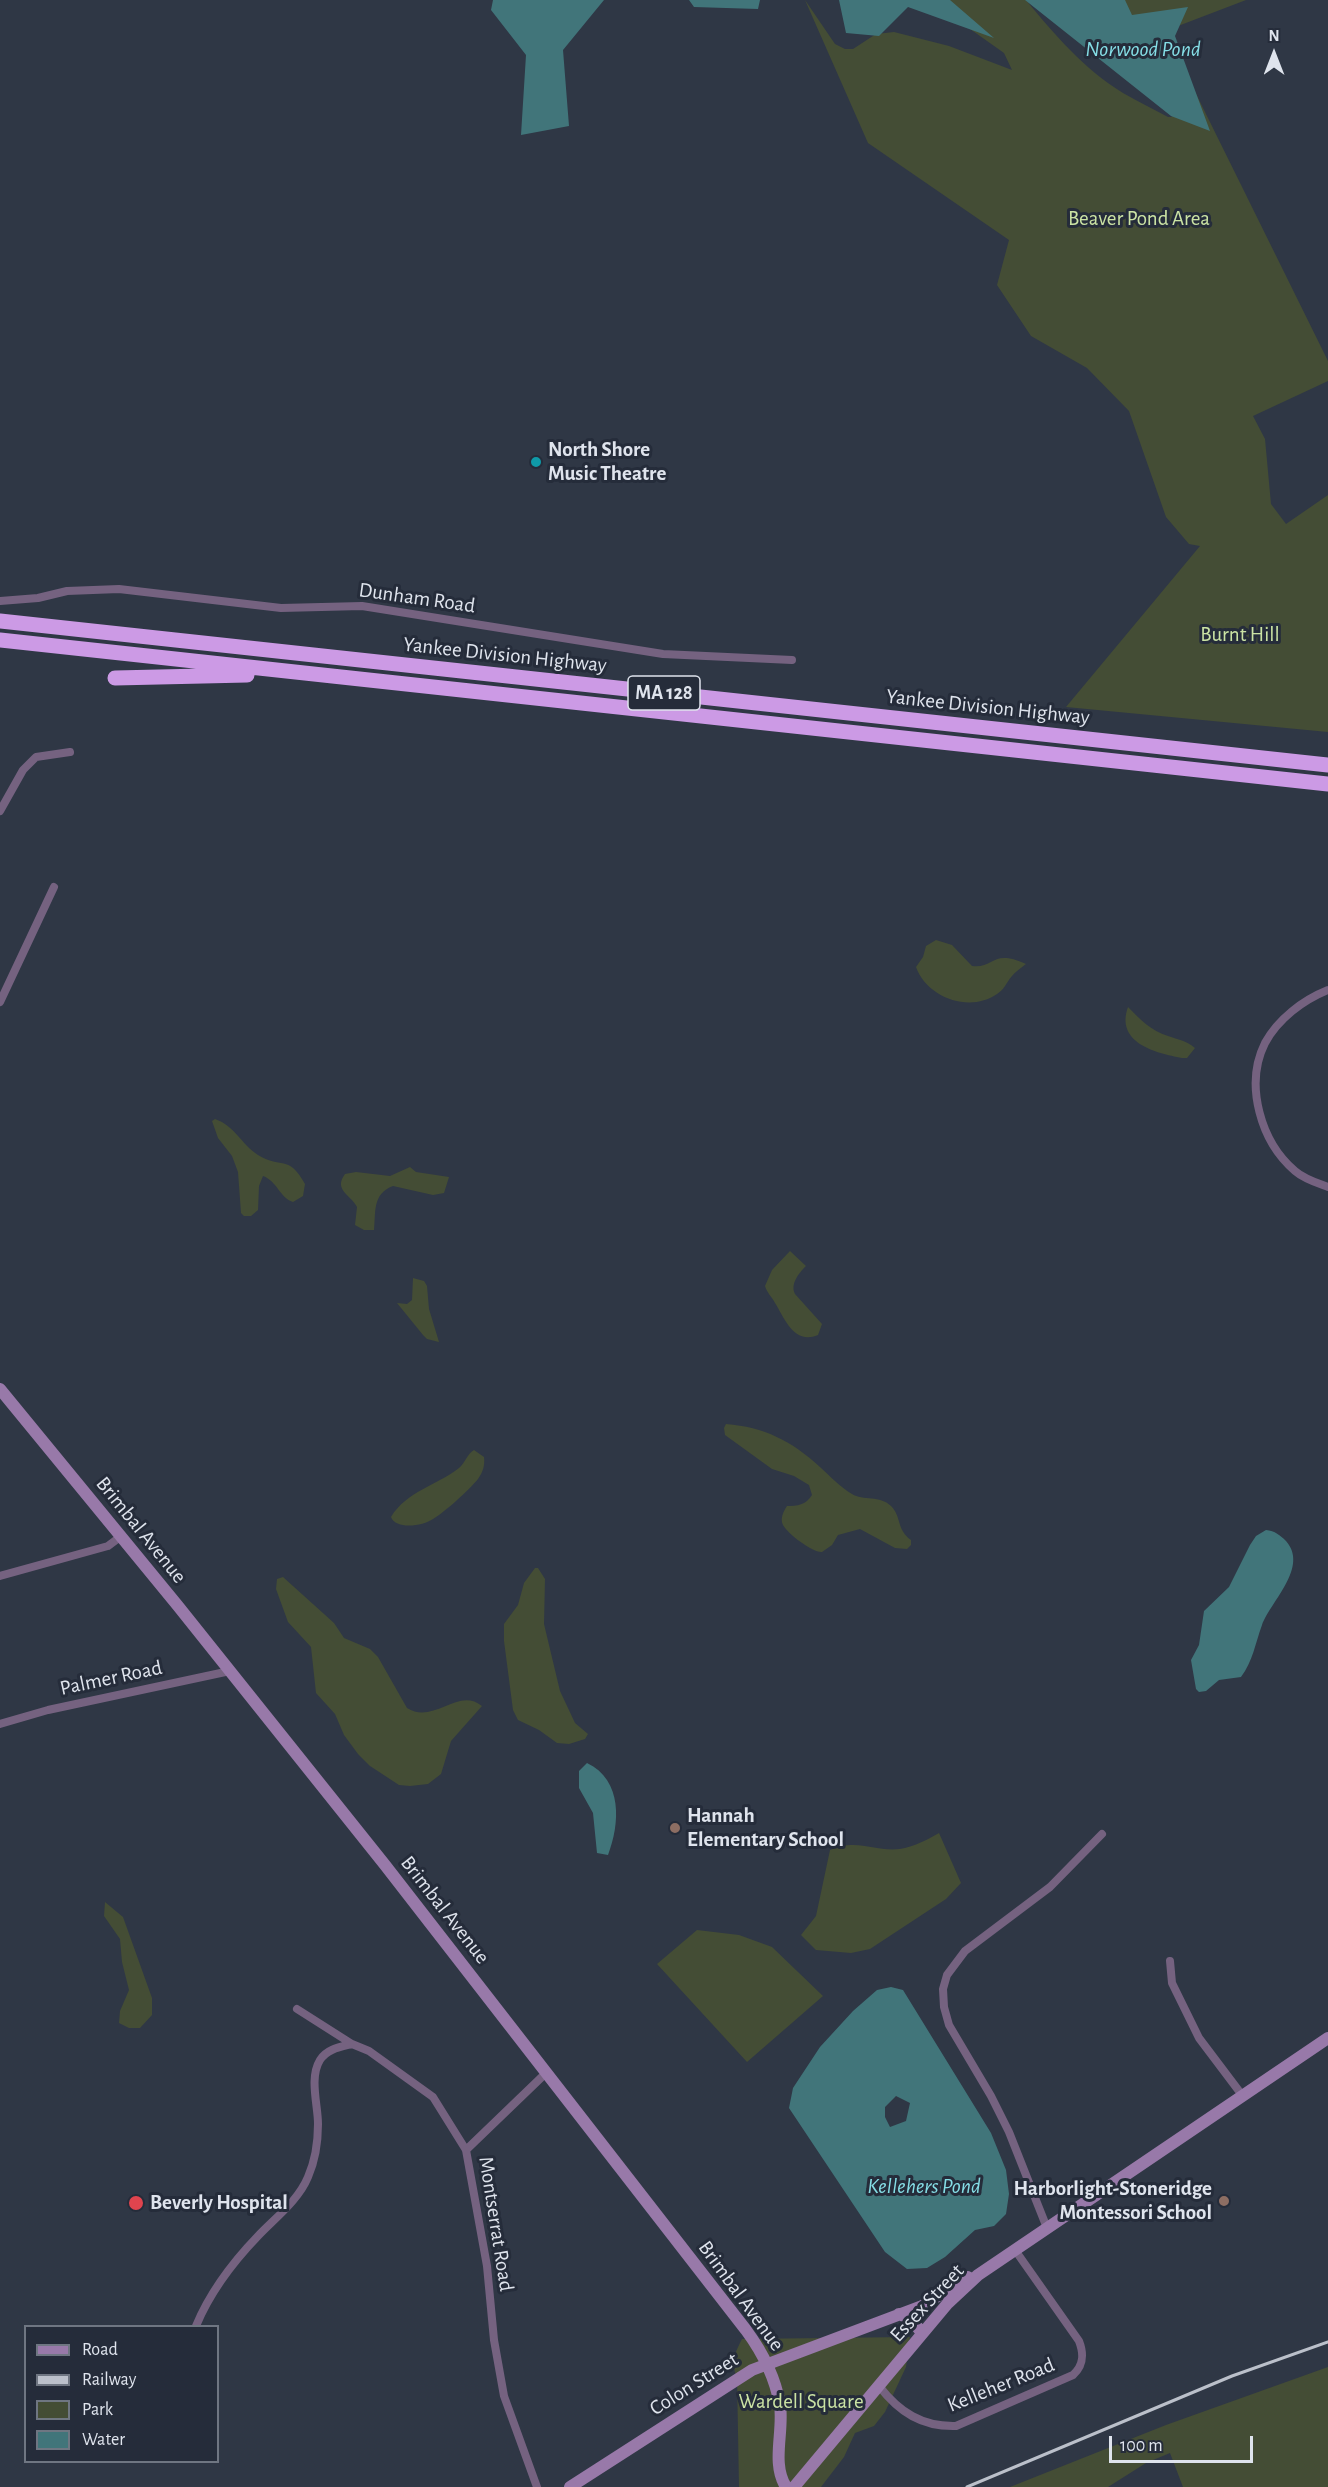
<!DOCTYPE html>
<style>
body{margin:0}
#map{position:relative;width:1328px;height:2487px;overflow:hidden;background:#2f3745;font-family:"Alegreya Sans",sans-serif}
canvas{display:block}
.legend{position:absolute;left:24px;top:2325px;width:195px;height:138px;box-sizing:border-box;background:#252c3a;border:2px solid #6f7682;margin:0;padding:8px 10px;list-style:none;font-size:18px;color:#dfe4ed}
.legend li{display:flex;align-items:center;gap:12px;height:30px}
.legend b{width:30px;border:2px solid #6f7682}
.north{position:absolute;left:1244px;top:24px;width:60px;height:60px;-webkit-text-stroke:4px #252c3a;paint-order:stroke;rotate:0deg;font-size:16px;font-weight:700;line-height:24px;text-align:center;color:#dfe4ed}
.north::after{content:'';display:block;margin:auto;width:21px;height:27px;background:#dfe4ed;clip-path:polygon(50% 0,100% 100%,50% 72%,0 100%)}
.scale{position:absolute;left:1109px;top:2436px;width:144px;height:27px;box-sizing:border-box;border:3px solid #dfe4ed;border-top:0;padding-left:8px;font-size:18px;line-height:21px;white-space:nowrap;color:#dfe4ed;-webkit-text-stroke:4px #252c3a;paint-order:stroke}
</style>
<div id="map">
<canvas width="1328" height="2487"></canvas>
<ul class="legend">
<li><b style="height:8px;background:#9879a9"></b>Road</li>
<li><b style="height:8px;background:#bbc0ca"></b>Railway</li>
<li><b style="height:16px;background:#444d35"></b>Park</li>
<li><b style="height:16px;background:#41757a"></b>Water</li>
</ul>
<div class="north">N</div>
<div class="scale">100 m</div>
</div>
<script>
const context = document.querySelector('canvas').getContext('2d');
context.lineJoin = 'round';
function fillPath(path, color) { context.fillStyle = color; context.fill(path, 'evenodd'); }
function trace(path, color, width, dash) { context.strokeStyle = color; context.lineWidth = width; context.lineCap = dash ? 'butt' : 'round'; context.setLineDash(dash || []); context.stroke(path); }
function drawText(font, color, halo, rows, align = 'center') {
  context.font = font + ' "Alegreya Sans",sans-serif'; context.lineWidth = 6; context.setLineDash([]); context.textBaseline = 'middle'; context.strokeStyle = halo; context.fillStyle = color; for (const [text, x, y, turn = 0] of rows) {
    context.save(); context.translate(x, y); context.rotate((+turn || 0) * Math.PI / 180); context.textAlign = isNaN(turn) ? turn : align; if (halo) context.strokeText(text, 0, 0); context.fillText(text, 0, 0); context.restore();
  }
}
fillPath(new Path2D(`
 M805,0L835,44L845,49H853L876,34L894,32L949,46L1012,70L1004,53L929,0H1026C1054,34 1084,69 1123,93C1137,101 1153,109 1168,117H1172L1105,0H1246L1165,31L1328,361V381L1253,416L1265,439L1271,504L1286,524L1328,495V732L1066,707L1200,546L1189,544L1166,517L1129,411L1087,368L1031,336L997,285L1009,240L868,143Z
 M936,940L952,945L972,966C994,969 992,948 1026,964C1021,968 1015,972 1012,976C1006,983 1004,990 997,994C970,1013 927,998 916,967L923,957L926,946Z
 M1128,1007C1140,1019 1151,1031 1168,1036C1179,1040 1185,1040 1195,1048L1187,1058H1182C1156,1053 1115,1043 1128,1007Z
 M215,1119C235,1126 241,1144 258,1155C280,1169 289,1154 305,1184L303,1196L293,1202C280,1198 277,1181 263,1176L259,1186L258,1210L251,1216H244L241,1213L238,1172L232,1156L218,1138L212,1121Z
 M410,1167L416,1172L449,1177L444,1193L433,1195L393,1186C372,1194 376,1212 374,1230H364L355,1225L357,1207C351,1195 333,1190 345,1174L356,1172L390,1176Z
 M790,1251L806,1266C799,1273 790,1284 795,1294L822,1324L818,1335C794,1345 785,1319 775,1303C772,1297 767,1293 765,1286L772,1270Z
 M413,1278L424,1281L427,1286L429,1309L439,1342L427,1339L423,1335L397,1303L407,1304L412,1300Z
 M726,1424C764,1427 792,1441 820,1467C830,1476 840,1487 852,1494C863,1501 880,1495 891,1506C902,1517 896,1529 911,1540V1545L907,1549L895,1548L860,1529L838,1535L832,1545L822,1552C813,1553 788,1534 783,1525C780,1519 783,1512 787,1506C797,1506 806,1505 812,1495L809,1485L794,1476L772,1469L725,1435L724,1428Z
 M474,1450L484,1457C485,1465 483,1472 478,1479C469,1490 445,1512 433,1519C423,1526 396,1530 391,1517C407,1491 436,1486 459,1468C465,1463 467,1454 474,1450Z
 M535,1568H538L545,1579L544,1624L560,1691L575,1723L588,1734L585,1739L569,1744L557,1743L539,1730L518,1720L513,1710L504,1641V1624L518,1605L524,1583Z
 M283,1577L334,1623L344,1638L370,1649L378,1657L407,1708C434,1725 458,1686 482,1706L451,1741L441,1774L428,1784L410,1786L399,1785L370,1766L358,1754L344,1735L335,1714L316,1693L311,1647L288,1622L276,1589L277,1579Z
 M939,1833L961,1883L946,1899L870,1949L851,1953L816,1950L801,1935L816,1916L830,1850C858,1838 874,1852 900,1849C913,1847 929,1839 939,1833Z
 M105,1902L123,1917L152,1998V2015L140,2028H129L119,2023L120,2011L129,1990L122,1962L120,1939L104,1916Z
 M697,1930L739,1935L772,1947L823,1996L747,2062L657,1964Z
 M910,2337L906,2367L885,2412L874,2426L855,2433L844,2457L821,2487H739L737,2377C730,2362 735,2353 742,2339Z
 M1328,2367V2487H1183L1170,2453L1146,2463L1108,2487H1010L1166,2425Z`), '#444d35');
fillPath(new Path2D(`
 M493,0H604L563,50L569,126L521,135L526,55L491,10Z
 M689,0H760L758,9L694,7Z
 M839,0H950L994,38L908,7L879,36L846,33Z
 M1025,0H1125L1132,15L1188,7L1175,36L1210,131L1171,116Z
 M1266,1530C1275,1531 1280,1535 1286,1541C1309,1567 1271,1601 1262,1625C1255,1644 1253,1661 1241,1677L1219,1680L1206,1691L1199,1692L1196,1689L1191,1660L1199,1645L1204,1611L1229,1587L1250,1545L1256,1536Z
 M587,1763C623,1780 620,1824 608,1855L597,1853L593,1813L579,1788V1771Z
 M891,1987L903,1990L991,2133L1006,2170L1009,2194L1006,2214L994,2226L975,2230L945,2257L927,2268L907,2269L885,2252L789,2108L793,2088L820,2047L853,2011L877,1990ZM896,2096L910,2103L906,2121L890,2127L885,2117V2107Z`), '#41757a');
trace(new Path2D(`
 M0,601L38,598L67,591L119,589L281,608L362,606L663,654L792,660
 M0,811L23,770L36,757L70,752
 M1328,990C1303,1000 1278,1019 1265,1043C1244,1085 1261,1142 1295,1171C1304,1179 1317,1183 1328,1187
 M0,1002L54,887
 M0,1576L108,1546L120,1537
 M0,1724L48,1710L230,1671
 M1170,1961L1172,1983L1199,2038L1242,2095
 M297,2009L352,2044L369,2051L433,2097L466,2150L487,2266L494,2340L504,2396L537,2487
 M466,2150L547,2072
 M1047,2228L1009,2132L991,2096L949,2025L944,2007L943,1989L947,1975L965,1951L1050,1887L1102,1834
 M196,2326C210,2292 232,2263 258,2236C275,2218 298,2201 308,2177C315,2161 318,2141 318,2124C318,2105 309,2078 320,2060C327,2049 340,2047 352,2044
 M879,2386C899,2412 922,2427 956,2426L1073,2375C1084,2365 1084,2354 1079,2341L1015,2250`), '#756280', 8);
trace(new Path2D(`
 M0,1389L178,1606L385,1865L746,2330C763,2353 775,2376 780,2405C784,2432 771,2463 786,2487
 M899,2314L910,2318L922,2333
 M570,2487L752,2370L922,2306L968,2277
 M794,2487L948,2303L978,2275L1328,2038`), '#9879a9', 12);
trace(new Path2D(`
 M0,621L1328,765
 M0,640L1328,784
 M115,678L247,675`), '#cc9ae5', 15);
trace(new Path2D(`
 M967,2487L1232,2376L1328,2342`), '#bbc0ca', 3);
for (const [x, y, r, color] of [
 [536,462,6,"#0f9aa8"],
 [675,1828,6,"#8d6e63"],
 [1224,2201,6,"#8d6e63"],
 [136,2203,8,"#e0444e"]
]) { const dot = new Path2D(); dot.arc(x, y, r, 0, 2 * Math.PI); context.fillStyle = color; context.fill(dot); trace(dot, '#252c3a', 2); }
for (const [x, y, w] of [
 [664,693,72]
]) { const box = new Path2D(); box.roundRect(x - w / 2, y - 17, w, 34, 4.5); context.fillStyle = '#252c3a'; context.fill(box); trace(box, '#dfe4ed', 1.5); }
drawText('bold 20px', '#dfe4ed', null, [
 ["MA 128",664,693]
]);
drawText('21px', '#cbe3a4', '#252c3a', [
 ["Beaver Pond Area",1139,219],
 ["Burnt Hill",1240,635],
 ["Wardell Square",801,2402]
]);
drawText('bold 21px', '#dfe4ed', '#252c3a', [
 ["North Shore",548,450],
 ["Music Theatre",548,474],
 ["Hannah",687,1816],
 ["Elementary School",687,1840],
 ["Harborlight-Stoneridge",1212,2189,"right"],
 ["Montessori School",1212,2213,"right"],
 ["Beverly Hospital",150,2203]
], 'left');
drawText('21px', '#dfe4ed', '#252c3a', [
 ["Dunham Road",417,598,8],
 ["Yankee Division Highway",505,655,6],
 ["Yankee Division Highway",988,707,6],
 ["Brimbal Avenue",141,1530,51],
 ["Palmer Road",111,1678,-12],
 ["Brimbal Avenue",445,1910,52],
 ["Montserrat Road",496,2224,81],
 ["Brimbal Avenue",741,2296,54],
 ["Essex Street",927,2303,-47],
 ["Colon Street",694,2384,-32],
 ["Kelleher Road",1001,2385,-22]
]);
drawText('italic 22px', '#85dee6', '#252c3a', [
 ["Norwood Pond",1143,49],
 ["Kellehers Pond",924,2186]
]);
</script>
